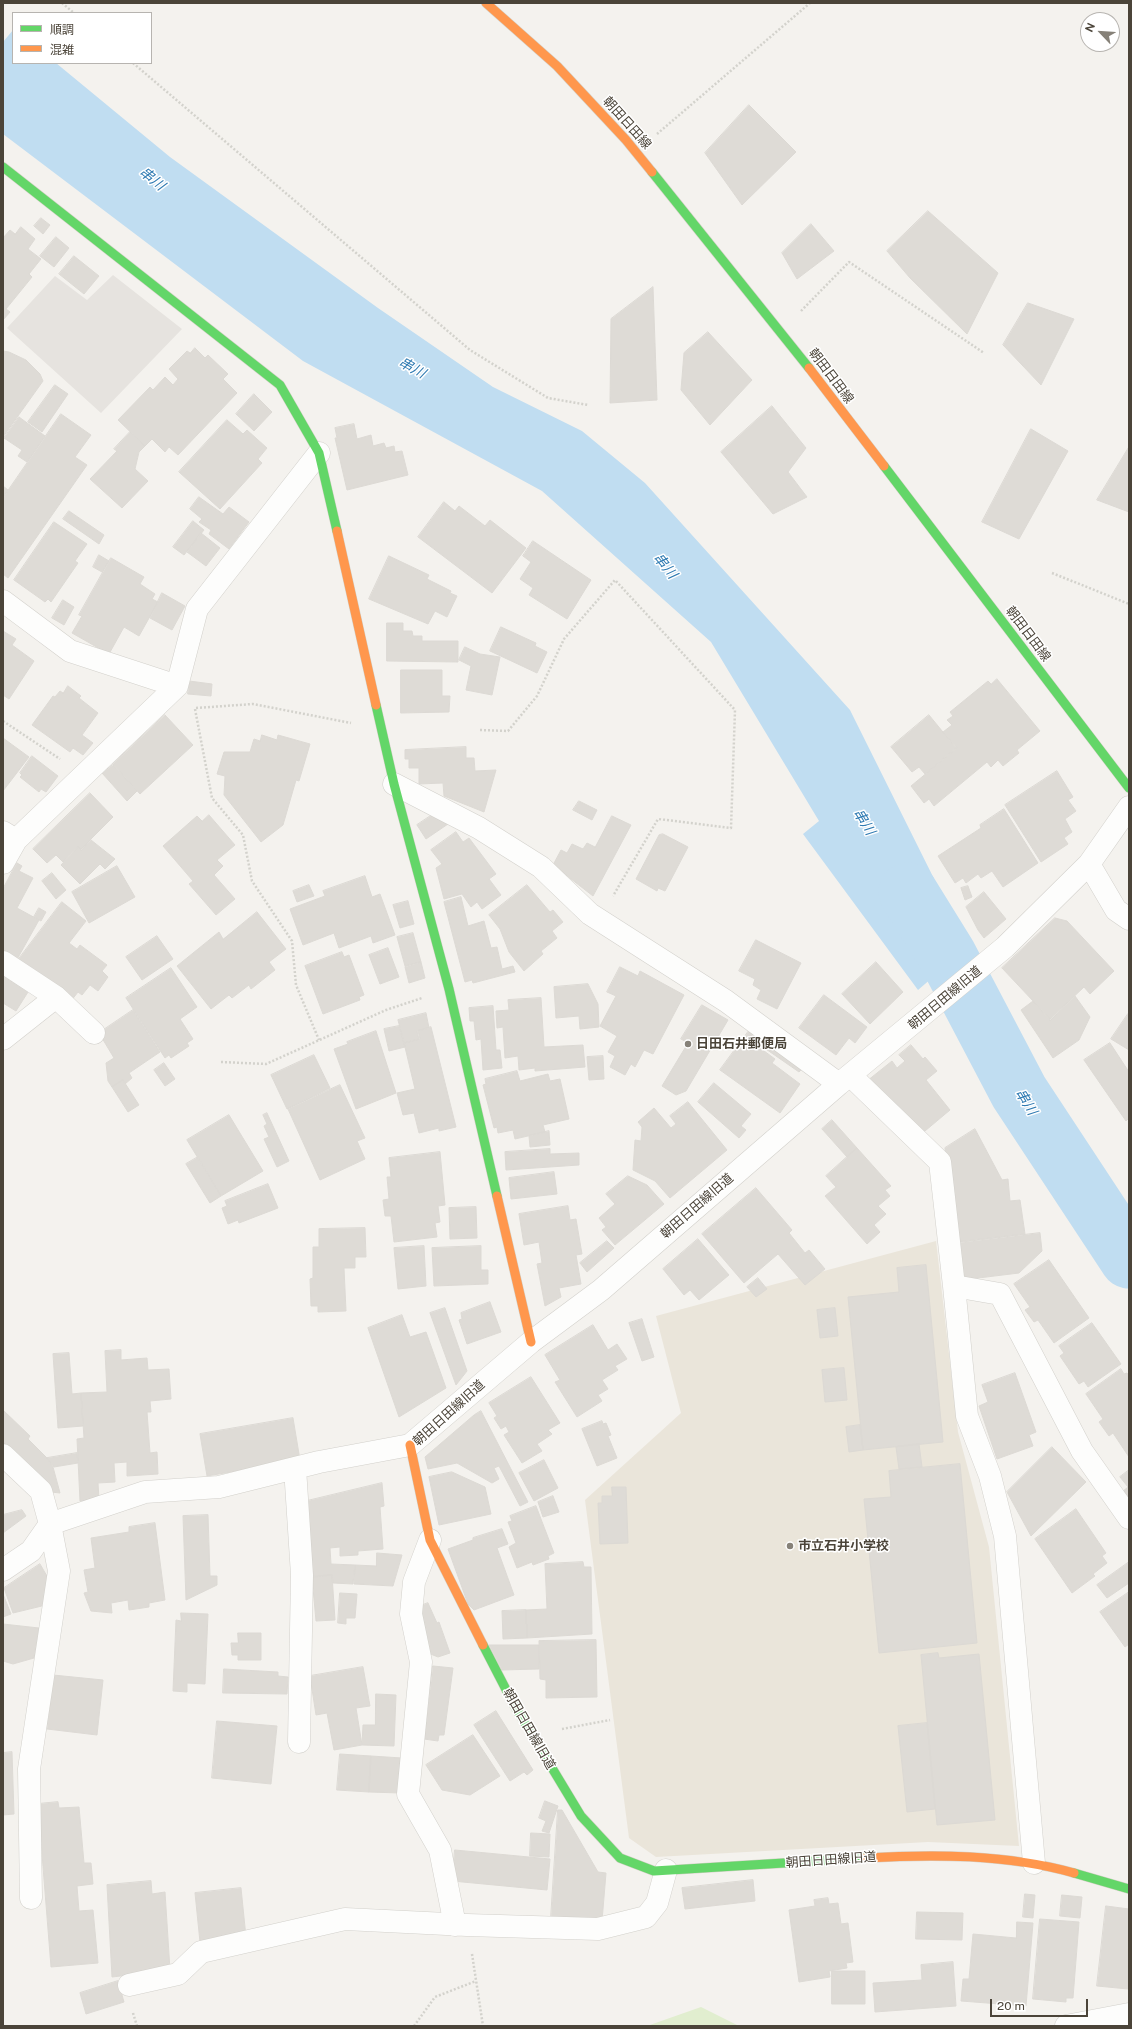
<!DOCTYPE html>
<meta charset="utf-8">
<style>
body{margin:0}
#map{position:relative;width:1132px;height:2029px;overflow:hidden;background:#f4f2ee;font-family:"Public Sans","Noto Sans JP",sans-serif}
canvas{display:block}
.frame{position:absolute;inset:0;border:4px solid #4b4439;pointer-events:none}
.legend{position:absolute;left:12px;top:12px;width:140px;height:52px;box-sizing:border-box;background:#fff;border:1px solid #b7b4b0;margin:0;padding:5px 7px;list-style:none;font-size:12px;color:#4b4439}
.legend li{display:flex;align-items:center;gap:8px;height:20px}
.legend b{width:20px;border:1px solid #b7b4b0}
.north{position:absolute;left:1080px;top:12px;width:40px;height:40px;box-sizing:border-box;background:#fff;border:1px solid #b7b4b0;border-radius:50%;rotate:295deg;font-size:11px;font-weight:700;line-height:16px;text-align:center;color:#4b4439}
.north::after{content:'';display:block;margin:auto;width:14px;height:18px;background:#868178;clip-path:polygon(50% 0,100% 100%,50% 72%,0 100%)}
.scale{position:absolute;left:990px;top:1999px;width:98px;height:18px;box-sizing:border-box;border:2px solid #4b4439;border-top:0;padding-left:5px;font-size:12px;line-height:14px;white-space:nowrap;color:#4b4439;-webkit-text-stroke:3px #fff;paint-order:stroke}
</style>
<div id="map">
<canvas width="1132" height="2029"></canvas>
<div class="frame"></div>
<ul class="legend">
<li><b style="height:5px;background:#63d668"></b>順調</li>
<li><b style="height:5px;background:#ff974d"></b>混雑</li>
</ul>
<div class="north">N</div>
<div class="scale">20 m</div>
</div>
<script>
const context = document.querySelector('canvas').getContext('2d');
context.lineJoin = 'round';
function fillPath(path, color) { context.fillStyle = color; context.fill(path, 'evenodd'); }
function trace(path, color, width, dash) { context.strokeStyle = color; context.lineWidth = width; context.lineCap = dash ? 'butt' : 'round'; context.setLineDash(dash || []); context.stroke(path); }
function drawText(font, color, halo, rows, align = 'center') {
  context.font = font + ' "Public Sans","Noto Sans JP",sans-serif'; context.lineWidth = 3; context.setLineDash([]); context.textBaseline = 'middle'; context.strokeStyle = halo; context.fillStyle = color; for (const [text, x, y, turn = 0] of rows) {
    context.save(); context.translate(x, y); context.rotate((+turn || 0) * Math.PI / 180); context.textAlign = isNaN(turn) ? turn : align; if (halo) context.strokeText(text, 0, 0); context.fillText(text, 0, 0); context.restore();
  }
}
fillPath(new Path2D(`
 M936,1241L958,1432L989,1547L1019,1846L928,1842L656,1857L629,1838L585,1500L681,1413L656,1316Z`), '#eae5da');
fillPath(new Path2D(`
 M701,2007L739,2026H647Z`), '#e1eecf');
fillPath(new Path2D(`
 M113,275L182,329L101,413L7,328L55,276L87,300Z`), '#e6e3df');
fillPath(new Path2D(`
 M13,30V63H56L170,157L378,308L493,387L582,431L645,483L850,710L968,947L918,990L803,834L819,821L711,642L542,491L303,361L3,134V42Z`), '#c0ddf1');
trace(new Path2D(`
 M908,892L947,955L1019,1092L1129,1259`), '#c0ddf1', 59);
const building = new Path2D(`
 M749,105L796,152L742,205L705,153Z
 M928,211L998,273L967,334L910,278L887,251Z
 M41,218L50,225L43,234L34,226Z
 M811,224L834,251L797,279L782,253Z
 M21,227L35,239L28,249L41,259L29,274L32,277L6,309L10,312L3,320V238L10,230L15,234Z
 M56,237L69,248L54,267L40,256Z
 M74,256L99,276L84,294L59,274Z
 M653,287L657,400L610,403L611,319Z
 M1028,303L1074,319L1041,385L1003,345Z
 M708,332L752,380L710,425L681,390L684,353Z
 M195,348L205,358L208,355L228,374L223,379L237,393L178,455L169,447L165,452L152,439L145,446L118,420L150,387L153,390L165,377L173,385L178,379L169,369L187,351L190,353Z
 M3,351L9,352L26,360L40,374L43,381L3,437Z
 M55,385L68,394L42,432L28,422Z
 M254,394L272,412L254,431L236,414Z
 M772,406L806,448L788,472L807,497L773,514L721,452Z
 M61,414L91,435L75,457L87,465L8,578L3,574V498Z
 M19,417L45,436L27,462L18,456L22,450L4,438Z
 M227,420L243,434L247,430L267,448L258,459L262,463L220,509L179,472Z
 M354,424L357,439L371,435L373,446L384,443L386,448L394,446L395,452L402,451L408,475L347,490L335,438H337L335,428Z
 M1031,429L1068,451L1019,539L982,522Z
 M130,432L145,446L139,452L135,469L148,481L122,508L90,479L117,451L114,449Z
 M1129,447V512L1097,500Z
 M3,486L8,490L3,497Z
 M199,497L223,514L229,507L249,522L229,549L209,534L211,530L199,522L202,519L190,509Z
 M444,502L455,511L459,506L485,526L490,520L526,548L492,593L418,537Z
 M69,511L104,535L99,544L63,519Z
 M193,521L204,530L184,555L173,547Z
 M54,522L87,544L75,561L78,563L51,602L48,599L45,602L14,580Z
 M201,533L220,548L206,566L187,552Z
 M533,541L591,580L567,619L529,595L533,588L520,579L531,562L523,556Z
 M99,555L109,561L102,572L93,567Z
 M389,556L429,575L427,579L451,591L450,593L457,596L447,617L435,611L428,624L369,599Z
 M111,558L144,577L140,584L155,594L152,599L158,602L139,636L124,627L109,654L72,633L82,616L79,615Z
 M162,593L185,606L172,630L150,618Z
 M63,600L74,607L64,625L52,618Z
 M387,623H403V631H412L413,636H422V641H458V662L387,661Z
 M501,627L536,643L535,646L547,652L537,673L490,651Z
 M3,631L16,639L12,645L34,661L9,699L3,695Z
 M465,647L480,654L500,657L492,695L466,690L471,666L459,660Z
 M401,670H442V696H450L449,712L401,713Z
 M997,679L1040,731L1017,750L1019,753L1003,766L998,760L991,767L987,762L934,806L929,799L924,803L911,786L957,748L943,732L952,725L947,720L953,716L950,712L988,681L991,684Z
 M189,681L212,684L211,696L188,694Z
 M68,686L81,696L79,698L98,713L82,735L93,743L83,755L73,748L70,752L32,725L53,696L55,697L60,691L63,693Z
 M165,715L193,745L140,794L113,764Z
 M929,715L956,748L925,774L919,767L912,772L891,747Z
 M262,735L277,740L278,735L310,744L299,781L296,780L283,825L261,842L224,795L225,776L217,774L224,752H250L254,739L260,741Z
 M3,738L29,757L3,791Z
 M466,747V758H474L475,771L496,770L484,812L444,796L443,783L419,784V768H409V759H405V750Z
 M32,756L58,776L46,792L41,789L39,792L20,777L22,775L20,773Z
 M113,765L137,791L127,801L102,773Z
 M1057,771L1073,797L1068,800L1076,811L1065,819L1072,832L1064,838L1068,844L1041,862L1005,805Z
 M90,793L113,817L81,849L78,846L63,862L56,855L47,863L33,849Z
 M579,801L597,810L592,820L573,810Z
 M1004,809L1038,863L1003,887L992,871L981,878L978,874L966,883L963,878L955,883L938,856L981,828L980,825Z
 M435,813L448,824L426,839L417,825Z
 M209,815L235,845L217,860L223,866L214,875L235,899L216,915L189,884L193,881L163,846L197,816L202,821Z
 M612,816L631,825L593,896L553,865L561,850L567,853L572,844L583,849L587,843L595,847Z
 M456,832L463,842L469,838L496,874L489,879L501,895L482,909L477,902L471,907L462,894L444,899L436,868L442,864L431,850Z
 M663,834L688,847L665,891L658,888L657,891L636,879L659,835Z
 M91,840L115,859L105,869L100,864L80,884L61,865L78,847L81,850Z
 M17,863L22,866L19,871L33,878L17,908L39,920L15,963L3,956V889Z
 M117,866L135,897L89,923L72,892Z
 M52,873L66,890L56,899L42,881Z
 M365,876L372,897L380,894L395,935L373,943L371,936L339,948L334,933L303,945L290,909L325,896L323,891Z
 M309,885L314,896L297,902L293,891Z
 M527,885L550,912L553,910L563,922L552,931L557,938L541,951L543,954L524,971L509,952L500,929L489,915Z
 M968,886L972,897L965,900L961,888Z
 M984,892L1006,919L984,938L978,930L966,907Z
 M461,897L468,926L484,921L491,948L497,947L502,969L513,966L515,972L473,983L472,980L465,982L444,902Z
 M408,901L414,924L400,928L393,905Z
 M62,902L86,921L69,943L77,949L80,945L107,965L102,971L108,977L98,991L90,985L82,995L78,992L71,1001L15,964Z
 M39,908L46,912L41,921L34,917Z
 M257,912L286,949L269,962L275,970L251,989L249,985L232,998L229,995L211,1009L177,966L219,932L223,939Z
 M1055,918L1067,921L1114,971L1090,994L1084,987L1050,1019L1002,968Z
 M413,933L421,962L405,966L397,937Z
 M157,936L173,959L142,980L126,957Z
 M756,940L801,963L777,1009L757,999L761,990L753,985L755,979L739,971Z
 M388,948L399,977L380,984L369,955Z
 M342,952L344,957L349,955L364,995L359,997L360,1000L323,1014L305,966Z
 M421,962L425,978L409,983L405,967Z
 M876,962L903,992L870,1024L842,994Z
 M620,967L638,976L640,971L684,995L653,1054L644,1050L635,1067L631,1064L625,1075L610,1067L615,1056L608,1052L617,1036L600,1026L616,996L607,992Z
 M171,968L197,1007L180,1019L193,1039L187,1043L189,1046L171,1058L169,1055L165,1058L126,998Z
 M3,976L28,992L16,1011L3,1003Z
 M588,984L598,1004L599,1027L580,1029L579,1016L556,1018L554,987Z
 M824,995L867,1027L855,1043L849,1038L836,1055L799,1028Z
 M1075,996L1090,1017L1079,1040L1053,1058L1021,1010L1033,1001L1050,1020Z
 M541,998L544,1047L583,1045L585,1067L535,1071V1068L519,1070L518,1056L505,1058L503,1027L497,1028L496,1011L509,1010L508,1000Z
 M702,1005L728,1020L686,1091L676,1095L662,1086L688,1043L681,1039Z
 M493,1006L496,1050H500L502,1068L483,1070L481,1039L476,1040L474,1021H470L469,1008Z
 M133,1010L160,1052L129,1073L132,1078L125,1084L123,1080L112,1087L108,1081L106,1063L114,1058L99,1033Z
 M426,1013L429,1028L417,1031L419,1039L404,1043L398,1020Z
 M1128,1014L1129,1015V1050L1111,1039Z
 M399,1026L405,1047L389,1051L384,1029Z
 M431,1027L456,1127L439,1131V1128L419,1133L414,1113L403,1115L397,1093L415,1089L404,1043L420,1039L418,1031Z
 M751,1028L765,1039L760,1048L775,1059L772,1063L800,1084L780,1113L720,1070Z
 M376,1031L396,1093L356,1109L334,1049L348,1044L347,1042Z
 M768,1041L804,1067L799,1072L763,1047Z
 M1110,1043L1129,1072V1118L1126,1121L1084,1060Z
 M911,1045L923,1059L925,1057L937,1071L926,1080L950,1110L919,1136L862,1085L892,1061L897,1068L905,1061L899,1055Z
 M314,1055L330,1088L287,1109L271,1075Z
 M603,1056L604,1079L589,1080L587,1057Z
 M164,1063L175,1079L165,1086L154,1070Z
 M517,1071L520,1081L548,1074L550,1081L560,1079L569,1119L543,1125L545,1132L515,1139L513,1130L498,1133L497,1127L494,1128L483,1085L486,1084L485,1079Z
 M123,1080L139,1105L128,1112L112,1087Z
 M714,1083L751,1114L741,1126L746,1130L739,1138L698,1102Z
 M340,1085L365,1138L357,1141L365,1159L320,1180L288,1109Z
 M688,1102L727,1150L670,1198L655,1181L633,1170L635,1140L641,1141L642,1127L638,1122L654,1108L671,1128L676,1124L670,1116Z
 M267,1113L289,1161L277,1167L264,1139L269,1137L264,1126L267,1124L263,1115Z
 M229,1115L263,1171L221,1196L187,1140Z
 M832,1120L857,1148L847,1157L822,1129Z
 M975,1129L1002,1180L1008,1179L1010,1201L1020,1200L1025,1234L957,1242L945,1148Z
 M549,1131L550,1145L530,1147L529,1136Z
 M857,1148L891,1186L885,1190L890,1196L878,1206L886,1214L874,1225L880,1232L867,1244L825,1196L836,1187L826,1176Z
 M550,1149V1154L579,1153V1165L506,1170L505,1152Z
 M440,1152L445,1205L438,1206L440,1222L435,1223L437,1237L394,1242L391,1216H385L383,1200L389,1199L387,1177H391L389,1158Z
 M198,1157L221,1196L210,1203L186,1164Z
 M554,1172L557,1194L511,1199L509,1178Z
 M628,1176L647,1185L664,1204L615,1245L602,1230L606,1227L599,1218L615,1204L606,1194Z
 M268,1184L278,1208L239,1223L238,1220L228,1224L222,1208L227,1206L225,1201Z
 M756,1188L792,1230L789,1233L805,1253L809,1250L825,1269L805,1285L778,1254L744,1283L702,1234Z
 M568,1206L570,1220L576,1219L582,1254L576,1255L581,1284L559,1288L561,1297L545,1306L537,1264L542,1263L539,1242L524,1245L519,1214Z
 M476,1207L477,1238L450,1239L449,1208Z
 M365,1228L366,1257H355V1268H344L346,1311L318,1312V1306H311L310,1279L313,1278V1247H319V1229Z
 M1040,1233L1042,1251L1019,1273L962,1280L957,1243Z
 M698,1239L729,1275L699,1300L690,1290L684,1295L663,1269Z
 M607,1241L614,1248L587,1272L580,1263Z
 M424,1246L426,1286L398,1289L394,1248Z
 M481,1246V1270H488V1284L434,1286L432,1248Z
 M1049,1260L1089,1318L1054,1343L1038,1320L1034,1322L1025,1310L1030,1307L1014,1284Z
 M926,1265L943,1442L863,1450L848,1297L899,1292L897,1268Z
 M758,1278L767,1289L756,1297L747,1287Z
 M490,1302L501,1332L467,1344L459,1320L462,1319L461,1313Z
 M445,1308L467,1371L456,1385L430,1313Z
 M835,1308L838,1336L820,1338L817,1310Z
 M402,1315L410,1337L426,1332L446,1388L399,1417L368,1328Z
 M642,1319L654,1357L642,1361L629,1323Z
 M1092,1323L1121,1364L1088,1387L1084,1381L1079,1384L1060,1356L1064,1353L1059,1346Z
 M593,1325L608,1350L617,1344L627,1359L615,1366L618,1370L602,1380L608,1389L598,1395L602,1401L577,1417L555,1382L560,1380L545,1355Z
 M121,1350V1360L147,1358L148,1370L169,1369L171,1399L150,1401L151,1412H147L150,1453L157,1452L158,1474L127,1476V1462L114,1463L115,1482L98,1483L99,1499L80,1501L77,1439L84,1438L81,1393L107,1392L105,1351Z
 M69,1353L72,1394L81,1393L83,1426L58,1428L53,1354Z
 M844,1368L847,1400L825,1402L822,1370Z
 M1121,1369L1124,1374L1127,1373L1129,1376V1457L1113,1433L1109,1436L1099,1422L1103,1419L1086,1394Z
 M1015,1373L1036,1432L1029,1435L1033,1446L997,1459L979,1406L988,1402L982,1385Z
 M531,1377L560,1423L548,1430L552,1434L537,1444L542,1451L522,1463L504,1435L509,1432L506,1426L501,1429L494,1418L497,1416L489,1403Z
 M3,1410L30,1436L28,1439L47,1458L53,1467L60,1493L51,1492L3,1447Z
 M481,1411L528,1502L520,1506L499,1466L494,1468L499,1479L492,1483L457,1463L428,1469L425,1457L474,1415Z
 M293,1418L300,1460L207,1476L200,1434Z
 M602,1421L603,1424L606,1423L611,1435L608,1436L617,1458L597,1466L582,1429Z
 M860,1425L863,1450L849,1452L846,1427Z
 M919,1444L922,1467L899,1469L896,1447Z
 M1052,1447L1086,1482L1031,1536L1007,1492Z
 M77,1453L78,1463L54,1467L47,1458Z
 M544,1460L558,1488L534,1501L519,1473Z
 M960,1464L977,1643L879,1653L864,1499L891,1497L889,1471Z
 M1129,1470V1502L1122,1492L1128,1487L1120,1477Z
 M452,1472L485,1487L491,1514L439,1525L429,1477Z
 M382,1483L384,1506L380,1507L383,1549L358,1551V1555L340,1556V1547L330,1548L331,1564L355,1565L353,1584L333,1583L332,1575L313,1577L307,1501Z
 M612,1487H626L628,1543L600,1544L598,1503H602V1496H612Z
 M553,1496L559,1512L543,1517L538,1502Z
 M536,1506L554,1553L548,1556L549,1559L533,1565L532,1562L517,1568L509,1547L516,1543L508,1522L512,1521L510,1516Z
 M1076,1509L1106,1553L1102,1556L1107,1563L1093,1574L1095,1576L1072,1593L1035,1539Z
 M22,1510L26,1516L3,1533V1515Z
 M208,1515L210,1576H217V1585L186,1600L183,1516Z
 M155,1523L165,1600L149,1603V1607L129,1610L128,1600L111,1603L112,1613L91,1611L84,1593L88,1592L84,1570L95,1568L91,1538L129,1532V1527Z
 M502,1529L508,1544L497,1548L514,1595L474,1610L468,1604L448,1549L473,1540V1538Z
 M377,1553L402,1555L393,1586L354,1584L355,1565L376,1566Z
 M583,1562L584,1567H591L592,1634L527,1638L526,1610L547,1609L545,1564Z
 M1129,1562V1583L1107,1598L1097,1585Z
 M40,1564L55,1590L46,1605L13,1613L4,1588Z
 M332,1575L335,1620L316,1621L312,1577Z
 M1129,1592V1644L1125,1647L1100,1612Z
 M340,1593L357,1594L355,1618H346V1624L338,1623Z
 M3,1594L11,1614L3,1617Z
 M428,1603L437,1623L439,1622L450,1653L438,1657L428,1653L418,1607Z
 M526,1610L527,1638L503,1639L502,1611Z
 M181,1613L208,1614L205,1684L187,1683V1692L173,1691L176,1620L181,1621Z
 M3,1624L39,1628L34,1658L13,1664L3,1661Z
 M238,1633H261V1660H238V1655H232L231,1643H238Z
 M596,1640L597,1697L546,1698V1680L540,1679L539,1641Z
 M489,1645H539V1669L502,1670Z
 M938,1653L939,1658L979,1654L995,1820L937,1825L921,1655Z
 M433,1666L453,1668L444,1735H439L438,1741L424,1739Z
 M363,1667L370,1706L356,1708L362,1745L334,1750L327,1713L316,1715L310,1676Z
 M224,1669L278,1672V1676L288,1677L287,1694L223,1693Z
 M53,1675L103,1680L97,1735L47,1729Z
 M376,1694L396,1695L394,1746L362,1745L363,1725H375Z
 M496,1711L533,1770L527,1775L524,1772L510,1781L474,1725Z
 M217,1721L277,1726L271,1784L212,1778Z
 M927,1723L935,1809L907,1812L898,1726Z
 M473,1735L500,1776L470,1795L442,1790L426,1765Z
 M12,1752L14,1814L3,1815V1753Z
 M340,1754L371,1756L369,1792L337,1790Z
 M371,1756L402,1758L400,1793L369,1792Z
 M545,1801L558,1806L549,1833L542,1831L546,1821L539,1818Z
 M58,1802L59,1808L79,1807L84,1863H91L93,1884L77,1886L79,1911L93,1910L98,1963L51,1967L38,1804Z
 M558,1810H562L598,1872L606,1873L602,1921L551,1918Z
 M531,1833L550,1834L549,1857L530,1856Z
 M455,1850L550,1859L547,1890L452,1881Z
 M753,1880L755,1901L685,1909L682,1888Z
 M151,1881L152,1894L165,1892L170,1970L112,1977L107,1885Z
 M241,1888L246,1937L200,1942L195,1893Z
 M1025,1894L1035,1895L1033,1918L1023,1917Z
 M1062,1895L1082,1897L1080,1918L1060,1916Z
 M828,1898L829,1904L838,1903L841,1924L848,1923L853,1962L846,1963L847,1968L829,1971L830,1977L799,1982L789,1910L815,1906L814,1900Z
 M1106,1906L1129,1909L1128,1989L1097,1986Z
 M917,1912L963,1913L962,1940L916,1939Z
 M1040,1919L1079,1922L1073,1998H1066V2002L1033,1999Z
 M1017,1922L1033,1923L1026,2006L961,2001L963,1979H969L973,1934L1016,1938Z
 M953,1962L956,2006L875,2012L873,1983L922,1980L921,1965Z
 M832,1971H865V2004H832Z
 M118,1981L124,2002L86,2014L80,1993Z`);
fillPath(building, '#dedbd6');
trace(building, '#dcd9d4', 1);
const street = new Path2D(`
 M3,601L70,651L177,686
 M394,784L479,828L541,867L590,914L726,1001L839,1084
 M3,832L16,840L177,686L197,609L319,453
 M3,863L16,840
 M1089,864L1116,910L1129,919
 M3,962L56,997L94,1033
 M3,1039L56,997
 M850,1075L940,1162L954,1286L1000,1294L1082,1451L1129,1518
 M954,1286L967,1416L990,1476L1005,1536L1034,1863
 M3,1455L41,1491L50,1524L59,1571L29,1769L31,1898
 M295,1468L302,1575L299,1742
 M430,1540L414,1582L411,1614L421,1662L408,1794L440,1850L455,1925
 M3,1570L31,1551L50,1524L145,1492L219,1487L319,1462L410,1445L531,1342L601,1290L839,1084L1005,947L1089,864L1129,807
 M129,1985L178,1974L201,1952L345,1919L467,1925L598,1929L646,1917L657,1903L666,1870
 M1066,2026L1129,2014`);
const fast = new Path2D(`
 M3,167L280,385L319,453L337,531
 M652,172L809,368
 M884,466L1129,788
 M376,705L394,784L449,989L497,1196
 M483,1645L514,1705L581,1816L620,1858L654,1871L865,1858
 M1074,1873L1129,1889`);
const slow = new Path2D(`
 M486,3L557,66L626,140L652,172
 M809,368L884,466
 M337,531L376,705
 M497,1196L531,1342
 M410,1445L430,1540L483,1645
 M865,1858C933,1854 1007,1854 1074,1873`);
trace(street, '#d2d0cb', 23);
trace(fast, '#d3cfc5', 10);
trace(slow, '#d3cfc5', 10);
trace(new Path2D(`
 M62,3L74,13
 M133,63L470,350L548,398L588,405
 M657,134L810,3
 M801,311L849,262L984,353
 M1052,573L1129,604
 M196,708L253,704L351,723
 M195,709L212,798L243,835L252,881L292,941L296,985L319,1040
 M3,721L60,759
 M480,730L508,731L537,696L564,639L615,580L735,710L731,828L658,819L613,896
 M221,1062L266,1064L386,1010L422,998
 M562,1729L610,1720
 M472,1954L483,2026
 M133,2013L137,2026
 M414,2026L435,1997L476,1981`), '#d3d2cc', 2.5, [2, 2]);
trace(street, '#fdfdfc', 22);
trace(fast, '#63d668', 9);
trace(slow, '#ff974d', 9);
for (const [x, y, r, color] of [
 [688,1044,4,"#868178"],
 [790,1546,4,"#868178"]
]) { const dot = new Path2D(); dot.arc(x, y, r, 0, 2 * Math.PI); context.fillStyle = color; context.fill(dot); trace(dot, '#fff', 1.5); }
drawText('13px', '#4b4439', '#fff', [
 ["朝田日田線",627,123,48],
 ["朝田日田線",831,376,53],
 ["朝田日田線",1028,634,53],
 ["朝田日田線旧道",945,998,-40],
 ["朝田日田線旧道",697,1206,-41],
 ["朝田日田線旧道",449,1413,-42],
 ["朝田日田線旧道",529,1729,60],
 ["朝田日田線旧道",831,1860,-4]
]);
drawText('bold 13px', '#4b4439', '#fff', [
 ["日田石井郵便局",696,1044],
 ["市立石井小学校",798,1546]
], 'left');
drawText('italic 14px', '#2e7ab2', '#fff', [
 ["串川",152,179,39],
 ["串川",412,368,29],
 ["串川",665,566,51],
 ["串川",864,822,58],
 ["串川",1026,1102,58]
]);
</script>
